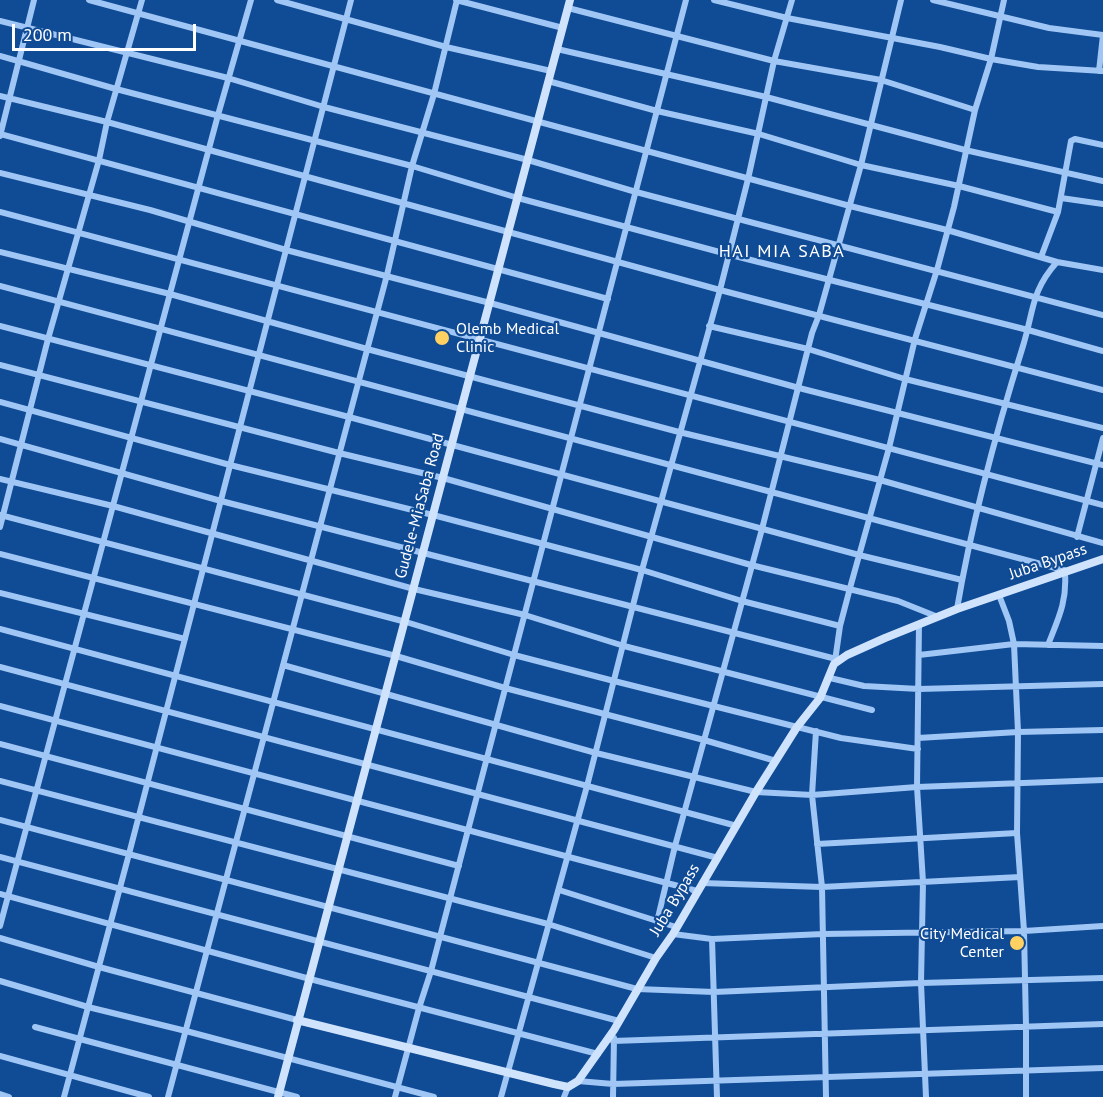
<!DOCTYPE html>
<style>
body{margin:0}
#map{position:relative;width:1103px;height:1097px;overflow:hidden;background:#104b95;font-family:"PT Sans",sans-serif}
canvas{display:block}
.scale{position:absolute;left:12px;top:24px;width:184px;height:27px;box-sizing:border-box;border:3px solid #fff;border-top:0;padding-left:8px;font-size:18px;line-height:21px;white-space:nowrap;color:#fff;-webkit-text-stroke:4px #104b95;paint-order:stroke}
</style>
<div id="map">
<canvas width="1103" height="1097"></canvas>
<div class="scale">200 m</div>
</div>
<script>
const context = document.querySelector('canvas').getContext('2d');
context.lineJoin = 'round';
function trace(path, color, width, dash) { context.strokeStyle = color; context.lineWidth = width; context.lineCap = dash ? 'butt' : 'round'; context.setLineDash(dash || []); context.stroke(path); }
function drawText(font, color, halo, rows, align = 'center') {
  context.font = font + ' "PT Sans",sans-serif'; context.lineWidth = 4.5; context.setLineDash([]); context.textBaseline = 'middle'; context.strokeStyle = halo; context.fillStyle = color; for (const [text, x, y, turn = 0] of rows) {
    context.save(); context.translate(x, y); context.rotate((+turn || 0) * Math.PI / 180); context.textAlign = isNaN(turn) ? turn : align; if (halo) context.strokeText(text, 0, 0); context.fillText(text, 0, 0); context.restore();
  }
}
trace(new Path2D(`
 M89,0L850,206L947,230L1057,262L1103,270
 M277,0L446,47L551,71
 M456,0L563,28
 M714,0L787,18L940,47L991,59L1038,67L1103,71
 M933,0L1049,28L1103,35
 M568,8L774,61L881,80L975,110
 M0,21L228,78L324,107L528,160L636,192L1103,315
 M557,49L766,97L965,150L1103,181
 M0,56L116,89L412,166L518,198L727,254L1028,330L1103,351
 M1099,71L1103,35
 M548,81L657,111L759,134L861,165L959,186L1058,212
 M0,96L107,122L720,290L1103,390
 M0,134L608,299
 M0,136L34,0
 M0,173L150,210L286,250L490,303L799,388L1103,465
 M1061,198L1103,204
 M0,212L1103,505
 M0,252L170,294L367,349L679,432L880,480L1103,543
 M1041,257L1058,212L1071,141L1075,139L1103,145
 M0,286L1067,571
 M0,326L349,417L859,555L962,580
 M709,326L808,349L905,379L1103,428
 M0,365L339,453L443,478L751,565L898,601L938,617
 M0,402L230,465L433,515L642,570L742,601L840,626
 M0,439L221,501L836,659
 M0,479L113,506L414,589L525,615L624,646L872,710
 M0,515L406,622L514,655L614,681L841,738L918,749
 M0,527L48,339L99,160L107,122L142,0
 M1077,537L1103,438
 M0,554L396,656L505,688L704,740L776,761
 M0,593L185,639
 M999,595L1009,621L1014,644L1018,732L1017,833L1024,931L1026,1026V1097
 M957,609C972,520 996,432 1023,346C1034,310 1031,291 1057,262
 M919,624L917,787L923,882L921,983L926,1097
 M0,629L737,826
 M1048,645C1058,619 1067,602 1065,574
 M919,655L1014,644L1103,646
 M835,661L840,626L850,588L889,448L915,339L937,270L954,207L975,110L991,59L1004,0
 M283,665L596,753L756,792L812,795L917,787L1103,780
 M0,667L718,858
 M830,678L864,686L919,689L1103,684
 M0,706L697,891
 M816,731L812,795L822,887L826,1097
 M918,738L1018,732L1103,730
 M0,744L459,866
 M0,781L548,924L656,958
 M0,820L637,989L714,992L921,983L1103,978
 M817,844L1017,833
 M0,857L619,1021
 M702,883L822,887L1020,877
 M559,890L676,927
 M0,894L310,979L598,1054
 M657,922L675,846L762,529L812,333L819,315L861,165L901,0
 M0,926L218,115L251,0
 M673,934L712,939L823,934L1024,931L1103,926
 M0,938L99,967L297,1020
 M712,939L717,1097
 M0,981L88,1007L186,1031L434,1097
 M35,1027L297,1097
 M613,1041L1103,1024
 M0,1056L149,1097
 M578,1081L613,1084L1103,1068
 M0,1094L9,1097
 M64,1097L129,854L351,0
 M168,1097L387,275L412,166L434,94L457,0
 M395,1097L419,1008L431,971L686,0
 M501,1097L587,786L642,570L720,290L748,179L774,61L792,0
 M564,1097L568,1087
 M613,1097L614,1038`), '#9fc6f4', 6);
trace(new Path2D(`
 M297,1020L554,1084L568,1087L578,1081L614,1030L656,958L673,934L756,792L797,727L820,698L834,664L847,655L885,638L957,609L1103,559
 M278,1097L570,0`), '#cfe3fd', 8);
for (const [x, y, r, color] of [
 [442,338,8,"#ffd062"],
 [1017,943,8,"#ffd062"]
]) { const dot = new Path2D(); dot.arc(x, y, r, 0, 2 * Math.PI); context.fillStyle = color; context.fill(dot); trace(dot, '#104b95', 2); }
drawText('16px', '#fff', '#104b95', [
 ["Olemb Medical",456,329],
 ["Clinic",456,347],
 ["City Medical",1004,934,"right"],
 ["Center",1004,952,"right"]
], 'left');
drawText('16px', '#fff', '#104b95', [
 ["Gudele-MiaSaba Road",420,506,-75],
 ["Juba Bypass",1048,562,-19],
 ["Juba Bypass",675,900,-59]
]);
context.letterSpacing = '1.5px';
drawText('18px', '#fff', '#104b95', [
 ["HAI MIA SABA",782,252]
]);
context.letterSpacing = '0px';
</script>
